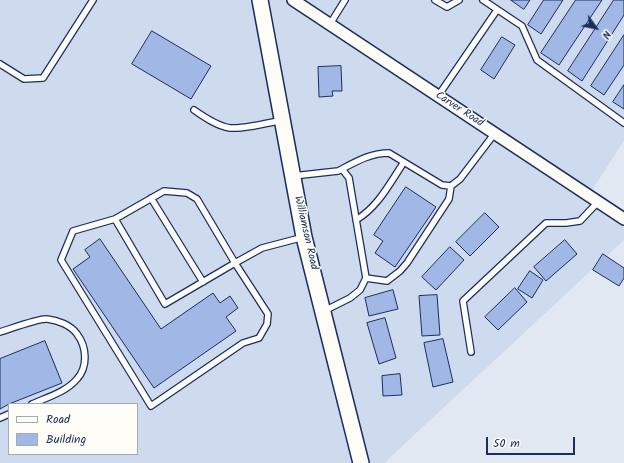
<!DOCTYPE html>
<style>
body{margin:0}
#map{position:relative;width:624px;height:463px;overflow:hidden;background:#e1e8f2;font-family:Kalam,sans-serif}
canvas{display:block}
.legend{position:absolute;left:8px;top:403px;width:130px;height:52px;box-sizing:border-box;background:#fdfcf7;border:1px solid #a3aaba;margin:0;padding:5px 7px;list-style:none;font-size:12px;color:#1b2f5e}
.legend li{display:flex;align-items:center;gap:8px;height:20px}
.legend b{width:20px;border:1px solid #a3aaba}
.north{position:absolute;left:576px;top:8px;width:40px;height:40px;-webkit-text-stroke:3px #fdfcf7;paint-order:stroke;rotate:123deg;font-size:11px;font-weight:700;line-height:16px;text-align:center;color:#1b2f5e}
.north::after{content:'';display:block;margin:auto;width:14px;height:18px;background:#1b2f5e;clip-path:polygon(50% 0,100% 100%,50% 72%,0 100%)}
.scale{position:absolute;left:486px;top:437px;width:89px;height:18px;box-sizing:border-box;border:2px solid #1b2f5e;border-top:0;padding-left:5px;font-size:12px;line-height:14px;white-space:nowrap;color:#1b2f5e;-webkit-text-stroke:3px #fdfcf7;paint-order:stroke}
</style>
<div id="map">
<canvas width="624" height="463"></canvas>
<ul class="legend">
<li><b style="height:5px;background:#fdfcf7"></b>Road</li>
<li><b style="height:11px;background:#a1b8e6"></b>Building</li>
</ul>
<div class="north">N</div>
<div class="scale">50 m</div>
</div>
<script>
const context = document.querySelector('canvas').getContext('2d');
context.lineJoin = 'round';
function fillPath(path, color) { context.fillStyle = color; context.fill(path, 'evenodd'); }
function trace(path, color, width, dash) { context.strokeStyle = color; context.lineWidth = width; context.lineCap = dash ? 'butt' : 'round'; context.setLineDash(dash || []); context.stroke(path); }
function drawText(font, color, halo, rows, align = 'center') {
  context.font = font + ' Kalam,sans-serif'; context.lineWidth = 3; context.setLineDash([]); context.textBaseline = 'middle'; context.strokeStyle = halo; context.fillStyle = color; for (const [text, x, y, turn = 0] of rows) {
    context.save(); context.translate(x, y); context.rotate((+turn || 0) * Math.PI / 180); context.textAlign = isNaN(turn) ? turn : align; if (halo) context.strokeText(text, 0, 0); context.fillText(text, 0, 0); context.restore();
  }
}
fillPath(new Path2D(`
 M0,0H624V141L590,193L624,216V240L384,463H0ZM9,404H137V454H9Z`), '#cedaee');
const building = new Path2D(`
 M511,0H530L524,9Z
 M544,0H563L541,34L528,25Z
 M576,0H602L559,65L541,53Z
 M614,0H624V15L582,81L568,71Z
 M152,31L211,66L191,99L132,64Z
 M624,35V65L604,95L591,86Z
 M502,37L515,45L494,79L481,70Z
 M341,66L342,91H332L333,96L319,97L318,67Z
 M624,85V109L613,102Z
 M406,187L436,207L395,267L375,253L383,241L374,235Z
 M485,213L499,227L470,256L456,242Z
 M100,239L161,329L213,293L220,303L230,296L238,308L226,317L236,331L154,388L73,269L90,257L85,250Z
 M565,240L577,254L546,281L534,267Z
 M450,247L464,260L436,290L422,277Z
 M603,254L624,268V278L619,286L593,270Z
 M530,271L543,280L532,298L518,289Z
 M515,288L527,302L498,330L485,317Z
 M393,290L398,309L369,316L365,298Z
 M437,295L440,335L422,336L419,296Z
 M385,318L396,358L379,364L367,323Z
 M443,339L453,382L433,387L424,343Z
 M45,341L62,383L9,404L0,409V359Z
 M400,374L402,395L383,396L382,376Z`);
fillPath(building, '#a1b8e6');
trace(building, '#1b2f5e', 1);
const service = new Path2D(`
 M435,0L447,7L459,0
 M483,0L522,26L537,60L624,123
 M330,24L345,0
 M0,64L24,79L43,78L93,0
 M438,96L497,10
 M194,110C204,117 217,126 230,128C243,129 269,123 282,120
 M342,169C357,161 371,153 389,153L442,185L451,186L460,179L495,133
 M293,176L338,171L342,169L349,178L366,278L360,290L350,298L324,311
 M151,198L203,282
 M115,219L165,304L235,263L268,314L267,324L259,338L243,343L151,406L61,260L73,231L115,219L164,191L187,193L197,199L235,263L262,248L304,237
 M356,220C378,207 390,183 404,162
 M366,278L387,281L400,271L407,263L449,199L451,186
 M0,332C10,329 39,318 47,319C57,320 71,325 77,334C87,347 88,367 77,379C66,392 48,397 32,404
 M471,352L463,301L546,223H566L580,221L598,202
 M0,418L9,414`);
const minor = new Path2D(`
 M293,0L624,219`);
const secondary = new Path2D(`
 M260,0L304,237L361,463`);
trace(service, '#1b2f5e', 8);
trace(minor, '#1b2f5e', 14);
trace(secondary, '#1b2f5e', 18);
trace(service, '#fdfcf7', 5.5);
trace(minor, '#fdfcf7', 11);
trace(secondary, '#fdfcf7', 15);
drawText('11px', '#1b2f5e', '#fdfcf7', [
 ["Carver Road",459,110,33],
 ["Williamson Road",305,233,77]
]);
</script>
